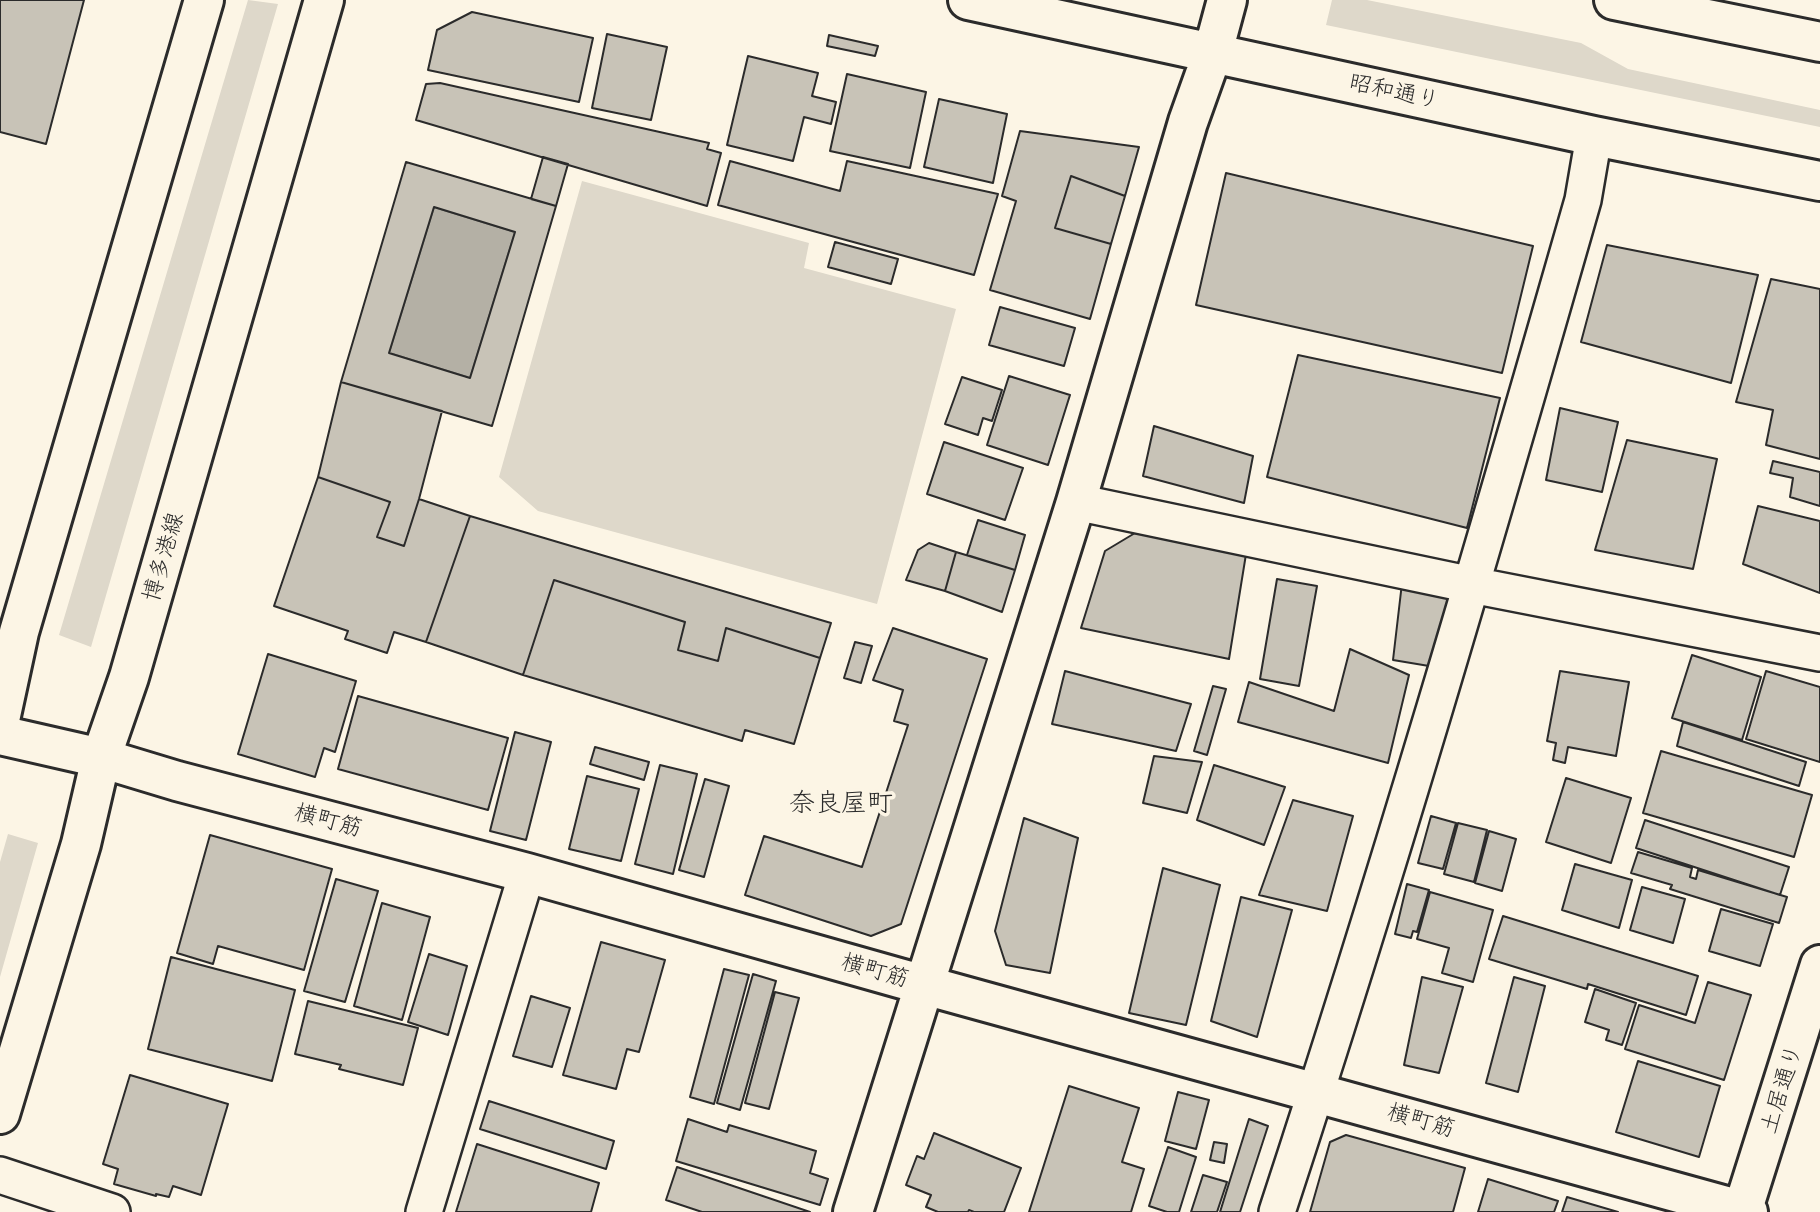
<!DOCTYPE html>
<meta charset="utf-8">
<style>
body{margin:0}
canvas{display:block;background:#fcf5e5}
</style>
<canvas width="1820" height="1212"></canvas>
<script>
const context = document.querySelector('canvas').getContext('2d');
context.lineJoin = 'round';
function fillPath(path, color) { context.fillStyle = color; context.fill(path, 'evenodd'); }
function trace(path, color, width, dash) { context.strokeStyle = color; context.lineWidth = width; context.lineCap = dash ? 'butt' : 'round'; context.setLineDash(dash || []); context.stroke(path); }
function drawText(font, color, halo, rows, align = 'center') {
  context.font = font + ' "Comic Neue","Klee One",sans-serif'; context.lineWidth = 7; context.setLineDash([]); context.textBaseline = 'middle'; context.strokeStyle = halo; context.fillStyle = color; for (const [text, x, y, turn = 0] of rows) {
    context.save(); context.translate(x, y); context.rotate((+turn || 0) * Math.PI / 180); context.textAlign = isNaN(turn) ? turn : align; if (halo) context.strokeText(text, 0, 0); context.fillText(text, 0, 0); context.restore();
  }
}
fillPath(new Path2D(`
 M248,0L278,4L91,647L59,635Z
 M1332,0H1367L1581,43L1628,69L1820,110V127L1326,25Z
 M582,181L809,243L804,268L956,309L877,604L538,511L499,477Z
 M8,834L38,843L0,977V862Z`), '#ded8ca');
const water = new Path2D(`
 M434,207L515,232L470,378L389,353Z`);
fillPath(water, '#b4b0a5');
trace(water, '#7d7b74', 2);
const building = new Path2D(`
 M0,0H84L46,144L0,132Z
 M472,12L593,38L579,102L428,70L437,30Z
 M607,34L667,47L651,120L592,108Z
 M829,35L878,46L875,56L827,46Z
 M748,56L818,73L812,96L836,102L831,124L804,117L793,161L727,145Z
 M847,74L926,92L910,168L830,151Z
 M440,83L709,143L707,149L721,153L707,206L416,120L426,84Z
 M939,99L1007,114L993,183L924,167Z
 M1020,131L1139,147L1125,196L1071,176L1055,228L1111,244L1090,319L990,290L1016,201L1002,196Z
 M543,157L568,164L556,206L531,199Z
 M730,161L840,191L847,161L998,194L974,275L718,205Z
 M406,162L556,206L492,426L341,382ZM434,207L515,232L470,378L389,353Z
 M1226,173L1533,246L1502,373L1196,305Z
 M1071,176L1125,196L1111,244L1055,228Z
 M835,242L898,259L891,284L828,267Z
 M1607,245L1758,275L1731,383L1581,342Z
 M1771,279L1820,289V459L1766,445L1773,410L1736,402Z
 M1000,307L1075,328L1064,366L989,345Z
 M1298,355L1500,398L1467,528L1267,477Z
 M1009,376L1070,395L1048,465L987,445Z
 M962,377L1002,390L992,421L983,418L978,435L945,424Z
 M341,382L442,411L419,499L404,546L377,537L390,502L318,477Z
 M1560,408L1618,422L1602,492L1546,480Z
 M1154,426L1253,456L1244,503L1143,476Z
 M1627,440L1717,459L1693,569L1595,550Z
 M944,442L1023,468L1005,520L927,494Z
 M1773,461L1820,472V506L1790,497L1793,478L1770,473Z
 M318,477L390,502L377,537L404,546L419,499L470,516L426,642L394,632L387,653L345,639L348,631L274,606Z
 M1758,506L1820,521V593L1743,564Z
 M470,516L831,623L820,658L726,628L718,661L678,650L685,622L554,580L523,675L426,642Z
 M978,520L1025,535L1015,570L967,555Z
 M1135,533L1247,548L1229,659L1081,628L1105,551Z
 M929,543L956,552L945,591L906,580L918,550Z
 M956,552L1015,570L1002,612L945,591Z
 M1277,579L1317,586L1299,686L1260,679Z
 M554,580L685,622L678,650L718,661L726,628L820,658L794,744L745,730L742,741L523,675Z
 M1402,583L1443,590L1453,605L1435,667L1393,660Z
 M893,628L987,659L901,924L871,936L745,895L764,836L862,867L908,725L894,721L903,690L873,680Z
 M855,642L872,646L861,683L844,678Z
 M1350,649L1409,675L1388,763L1238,722L1249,682L1334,711Z
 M268,654L356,681L335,752L324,748L315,777L238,754Z
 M1692,655L1761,677L1742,740L1672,718Z
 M1065,671L1191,704L1176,751L1052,724Z
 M1560,671L1629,682L1616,756L1568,747L1565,763L1553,760L1556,743L1547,741Z
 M1766,671L1820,687V762L1746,739Z
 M1213,686L1226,689L1207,755L1194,751Z
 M358,696L508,738L488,810L338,769Z
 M1683,722L1806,762L1799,786L1677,746Z
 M515,732L551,742L526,840L490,831Z
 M595,747L649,762L644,780L590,764Z
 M1661,751L1812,795L1794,857L1643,813Z
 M1154,756L1202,762L1187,813L1143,803Z
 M660,765L697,774L673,874L635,864Z
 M1214,765L1285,787L1264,845L1197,820Z
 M587,776L639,789L621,861L569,849Z
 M1566,778L1631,798L1611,863L1546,842Z
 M705,779L729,786L704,877L679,870Z
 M1293,800L1353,816L1327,911L1259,895Z
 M1431,816L1456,823L1443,869L1418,863Z
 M1024,818L1078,838L1050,973L1006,965L995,931Z
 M1645,820L1789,867L1780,895L1636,848Z
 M1458,823L1487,830L1474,882L1444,874Z
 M1489,831L1516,839L1502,891L1475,883Z
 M210,835L332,869L304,970L218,946L213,964L177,953Z
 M1638,852L1692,868L1690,877L1696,879L1698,870L1787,897L1779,923L1670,889L1672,885L1631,873Z
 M1575,864L1632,880L1619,928L1562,910Z
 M1163,868L1220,885L1186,1025L1129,1013Z
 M336,879L378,891L345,1002L304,991Z
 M1407,884L1429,890L1417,932L1413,931L1411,938L1395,934Z
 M1642,887L1685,899L1673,943L1630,930Z
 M1430,892L1493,910L1473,982L1442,973L1449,948L1417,939Z
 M1241,897L1292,910L1257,1037L1211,1021Z
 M382,903L430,917L402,1020L354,1006Z
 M1721,909L1773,924L1760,966L1709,951Z
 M1503,916L1698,976L1686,1015L1588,984L1587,989L1489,959Z
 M601,942L665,960L639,1052L627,1049L616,1089L563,1075Z
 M429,954L467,966L448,1035L408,1022Z
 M171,957L295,990L272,1081L148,1049Z
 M724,969L749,975L714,1104L690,1097Z
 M753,974L776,981L740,1110L717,1103Z
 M1422,977L1463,987L1439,1073L1404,1065Z
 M1514,977L1545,986L1518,1092L1486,1083Z
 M1708,982L1751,995L1724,1080L1625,1049L1639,1005L1695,1023Z
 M1595,989L1636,1003L1622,1045L1606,1040L1609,1030L1585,1022Z
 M775,992L799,998L769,1109L745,1103Z
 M531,996L570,1008L552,1067L513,1056Z
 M308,1001L418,1028L403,1085L339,1069L341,1065L295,1054Z
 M1638,1061L1720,1086L1699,1157L1616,1132Z
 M130,1075L228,1104L201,1195L173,1186L169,1197L156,1194V1196L114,1184L118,1169L103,1164Z
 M1069,1086L1139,1108L1122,1162L1144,1169L1131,1212H1029Z
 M1178,1092L1209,1100L1196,1149L1165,1141Z
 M489,1101L614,1141L606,1169L480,1129Z
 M688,1119L727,1132L729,1125L816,1151L810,1173L828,1179L820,1205L676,1161Z
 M1249,1119L1268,1126L1240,1212H1220Z
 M934,1133L1021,1168L1004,1212H974L969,1210L968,1212H938L926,1207L931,1195L906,1185L917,1156L924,1159Z
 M1346,1135L1465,1168L1453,1212H1310L1330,1142Z
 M1214,1142L1227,1144L1224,1163L1210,1160Z
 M477,1144L599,1183L591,1212H456Z
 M1168,1147L1196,1157L1179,1212H1167L1149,1206Z
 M677,1167L810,1212H702L666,1200Z
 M1203,1175L1227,1182L1217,1212H1191Z
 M1488,1179L1558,1201L1554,1212H1478Z
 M1567,1197L1618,1212H1562Z`);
fillPath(building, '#c8c3b7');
trace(building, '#2b2b2b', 2);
const minor = new Path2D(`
 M1076,502L1472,585L1820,653
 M0,1175L112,1212
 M424,1212L527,873
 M1277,1212C1387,877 1486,539 1583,200L1594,136`);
const tertiary = new Path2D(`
 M968,0L1594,136L1820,181
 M1614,0L1820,42
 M0,735L101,758L177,781L527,873L899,978L1748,1212
 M853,1212L1076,502L1188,122L1213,52L1227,0
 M1742,1212L1820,965`);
const primary = new Path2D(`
 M0,720L19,632L204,0
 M0,1114L81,844L101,758L129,677L324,0`);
trace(minor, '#2b2b2b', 40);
trace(tertiary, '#2b2b2b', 44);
trace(primary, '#2b2b2b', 44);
trace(minor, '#fcf5e5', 35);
trace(tertiary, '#fcf5e5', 38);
trace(primary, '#fcf5e5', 38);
drawText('23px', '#2b2b2b', '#fcf5e5', [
 ["昭和通り",1394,92,12],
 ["博多港線",164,557,-74],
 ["横町筋",328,821,15],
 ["横町筋",875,971,16],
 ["土居通り",1782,1089,-73],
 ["横町筋",1421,1121,16]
]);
drawText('26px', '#2b2b2b', '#fcf5e5', [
 ["奈良屋町",841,804]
]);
</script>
